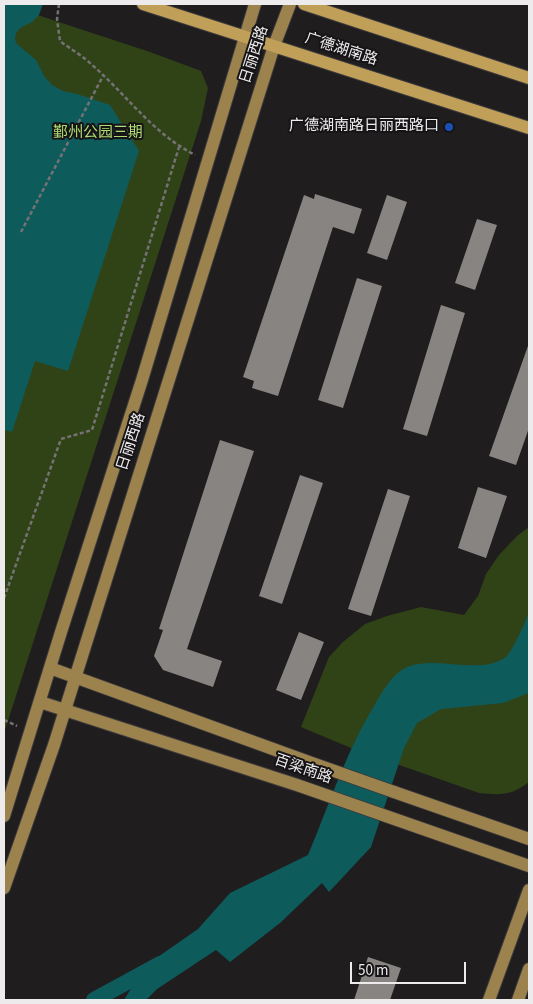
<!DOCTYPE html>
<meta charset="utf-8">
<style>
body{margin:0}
#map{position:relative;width:533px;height:1004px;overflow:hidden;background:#201d1f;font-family:"Source Sans 3",sans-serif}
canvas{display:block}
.frame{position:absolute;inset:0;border:5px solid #edebec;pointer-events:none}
.scale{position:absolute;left:350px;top:962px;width:116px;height:22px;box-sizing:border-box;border:2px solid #edebec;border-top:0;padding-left:6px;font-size:15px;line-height:18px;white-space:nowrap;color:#edebec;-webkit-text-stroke:4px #161416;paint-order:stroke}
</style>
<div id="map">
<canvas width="533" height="1004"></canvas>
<div class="frame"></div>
<div class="scale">50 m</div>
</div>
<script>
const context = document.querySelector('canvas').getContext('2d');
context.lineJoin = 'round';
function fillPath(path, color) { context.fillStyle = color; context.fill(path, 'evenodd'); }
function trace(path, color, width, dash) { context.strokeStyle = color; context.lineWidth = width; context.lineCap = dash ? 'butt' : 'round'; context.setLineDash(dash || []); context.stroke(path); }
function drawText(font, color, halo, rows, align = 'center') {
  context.font = font + ' "Source Sans 3","Noto Sans SC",sans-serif'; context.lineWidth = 4; context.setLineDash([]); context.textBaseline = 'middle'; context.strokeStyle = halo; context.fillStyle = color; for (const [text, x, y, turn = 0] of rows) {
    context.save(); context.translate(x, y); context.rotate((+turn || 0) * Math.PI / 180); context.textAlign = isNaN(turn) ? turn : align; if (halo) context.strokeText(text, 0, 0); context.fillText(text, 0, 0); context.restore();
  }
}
fillPath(new Path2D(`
 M4,4L150,52L201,71L208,88L201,121L4,733Z
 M529,527V782C511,796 501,795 479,793L351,748L301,727L329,657L343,642L365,624L387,616L421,607L464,615L478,596L486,574L499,555L517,536Z`), '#304317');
fillPath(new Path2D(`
 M4,4H43L39,15L32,22L20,28L16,33L15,40L17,44L36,60L44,76L52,85L63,91L77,94L110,105L139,151L68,371L35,361L12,432L5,430L4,433Z
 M529,613V693L503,703L441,709L417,723L404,748L371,847L329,892L322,883L280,923L230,962L216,950L157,989L146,1000H124L135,982L152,961L198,929L230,893L308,855C329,805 346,752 374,706C381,694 388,681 399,672C427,650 477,678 506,657C512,652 525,622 529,613Z`), '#0e5b5c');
trace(new Path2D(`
 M94,1000L160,964`), '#0e5b5c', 16);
fillPath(new Path2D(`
 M315,194L362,209L354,234L333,227L278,396L252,388L254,381L243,377L304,195L314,199Z
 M387,195L407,202L387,260L367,253Z
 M477,219L497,225L475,290L455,283Z
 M357,278L382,286L343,408L318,400Z
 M441,305L465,313L427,436L403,429Z
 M529,343V428L516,465L489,456Z
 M220,440L254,451L187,649L222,661L213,687L163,670L154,656L163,630L159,629Z
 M300,475L323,483L282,604L259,596Z
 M478,487L507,496L486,558L458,548Z
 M388,489L410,496L371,616L348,609Z
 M299,632L324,642L301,700L276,690Z
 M368,957L401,968L390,1000H354Z`), '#878482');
const secondary = new Path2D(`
 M50,668L306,761
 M40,702L297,785L529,866
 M394,792L529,839
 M4,816L61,632L142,380L255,4
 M4,888L54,745L274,46L290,4
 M489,1000L529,890
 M518,1000L529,969`);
const primary = new Path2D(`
 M143,4L529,128
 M304,4L529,78`);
trace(secondary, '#3d3a3c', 14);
trace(primary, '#3d3a3c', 14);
trace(new Path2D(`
 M59,4L57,19L60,41C70,49 82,55 91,64C127,95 151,132 195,155
 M21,232L103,76
 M4,598L61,439L92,430L179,147
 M4,720L17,726`), '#757274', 2.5, [4, 2.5]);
trace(secondary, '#9c834e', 12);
trace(primary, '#c0a059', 12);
const secondaryBridge = new Path2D(`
 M306,761L394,792`);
trace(secondaryBridge, '#3d3a3c', 14, []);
trace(secondaryBridge, '#9c834e', 12);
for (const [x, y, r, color] of [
 [449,127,5,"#1a4fb4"]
]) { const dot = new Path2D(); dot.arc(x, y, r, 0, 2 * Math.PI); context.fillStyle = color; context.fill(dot); trace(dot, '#161416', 2); }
drawText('15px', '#edebec', '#161416', [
 ["广德湖南路",341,50,18],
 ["日丽西路",255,55,-72],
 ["日丽西路",132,442,-72],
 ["百梁南路",303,770,19]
]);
drawText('15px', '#edebec', '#161416', [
 ["广德湖南路日丽西路口",439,127]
], 'right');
drawText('15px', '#addc72', '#161416', [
 ["鄞州公园三期",98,134]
]);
</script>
